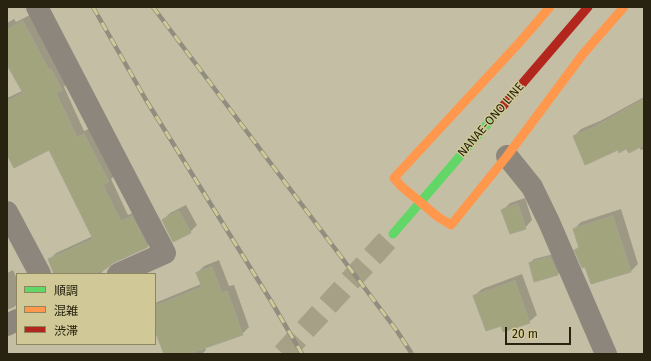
<!DOCTYPE html>
<meta charset="utf-8">
<style>
body{margin:0}
#map{position:relative;width:651px;height:361px;overflow:hidden;background:#c4bfa4;font-family:"Fira Sans","Noto Sans JP",sans-serif}
canvas{display:block}
.frame{position:absolute;inset:0;border:8px solid #272310;pointer-events:none}
.legend{position:absolute;left:16px;top:273px;width:140px;height:72px;box-sizing:border-box;background:#d1c897;border:1px solid #8d8661;margin:0;padding:5px 7px;list-style:none;font-size:12px;color:#272310}
.legend li{display:flex;align-items:center;gap:8px;height:20px}
.legend b{width:20px;border:1px solid #8d8661}
.scale{position:absolute;left:505px;top:327px;width:66px;height:18px;box-sizing:border-box;border:2px solid #272310;border-top:0;padding-left:5px;font-size:12px;line-height:14px;white-space:nowrap;color:#272310;-webkit-text-stroke:3px #d1c897;paint-order:stroke}
</style>
<div id="map">
<canvas width="651" height="361"></canvas>
<div class="frame"></div>
<ul class="legend">
<li><b style="height:5px;background:#63d668"></b>順調</li>
<li><b style="height:5px;background:#ff974d"></b>混雑</li>
<li><b style="height:5px;background:#b3261e"></b>渋滞</li>
</ul>
<div class="scale">20 m</div>
</div>
<script>
const context = document.querySelector('canvas').getContext('2d');
context.lineJoin = 'round';
function fillPath(path, color) { context.fillStyle = color; context.fill(path, 'evenodd'); }
function trace(path, color, width, dash) { context.strokeStyle = color; context.lineWidth = width; context.lineCap = dash ? 'butt' : 'round'; context.setLineDash(dash || []); context.stroke(path); }
function drawText(font, color, halo, rows, align = 'center') {
  context.font = font + ' "Fira Sans",sans-serif'; context.lineWidth = 3; context.setLineDash([]); context.textBaseline = 'middle'; context.strokeStyle = halo; context.fillStyle = color; for (const [text, x, y, turn = 0] of rows) {
    context.save(); context.translate(x, y); context.rotate((+turn || 0) * Math.PI / 180); context.textAlign = isNaN(turn) ? turn : align; if (halo) context.strokeText(text, 0, 0); context.fillText(text, 0, 0); context.restore();
  }
}
fillPath(new Path2D(`
 M30,15L68,82L64,87L84,131L91,128L116,175L111,179L128,215L139,210L154,239L147,246L112,262L100,274H56L49,260L56,253L93,236L49,149L7,153V98L22,91L7,64V23L14,19L16,22Z
 M644,97V149L641,150L639,147L618,149L574,136L581,129L602,120Z
 M525,198L532,220L525,228L503,210L510,203Z
 M186,205L197,225L190,232L163,220L170,213Z
 M621,209L638,264L631,271L592,283L586,266L576,250L579,246L574,229L581,222Z
 M554,254L561,270L558,274L535,280L530,263L534,259Z
 M219,260L229,286L234,285L249,327L242,334L205,347L206,350L202,354H165L155,329V303L201,284L197,273L204,266Z
 M13,270L17,279V304L14,307L7,310V273Z
 M522,274L537,315L529,322L502,325L474,296L482,289Z`), '#0003');
const building = new Path2D(`
 M23,21L49,70L51,69L62,90L56,93L77,137L84,134L109,182L103,185L121,221L132,216L148,247L113,263L107,268L95,274H54L48,259L93,239L49,150L14,168L7,155V101L23,93L7,65V30Z
 M644,99V145L629,153L626,149L619,153L618,150L585,165L573,136L594,127Z
 M518,204L526,229L510,234L501,210Z
 M179,211L191,233L173,242L162,220Z
 M613,216L631,272L591,284L585,267L582,268L574,250L579,248L573,229Z
 M550,257L558,275L534,282L529,263Z
 M212,267L222,293L227,291L243,335L188,354H164L155,331V306L202,287L196,273Z
 M515,281L530,323L503,332L501,326L486,331L473,296Z`);
fillPath(building, '#a1a47d');
trace(building, '#a4a48f', 1);
trace(new Path2D(`
 M283,354L393,234`), '#a5a086', 22, [22, 11]);
trace(new Path2D(`
 M37,7L165,253L118,274
 M507,156L532,187L549,222L606,354
 M7,212L40,274
 M7,325L17,320`), '#8d867c', 22);
trace(new Path2D(`
 M393,234L503,106`), '#63d668', 9);
trace(new Path2D(`
 M401,186L394,178L519,43L550,7
 M438,217L451,225L507,156L583,54L624,7`), '#ff974d', 9);
trace(new Path2D(`
 M503,106L588,7`), '#b3261e', 9);
const rail = new Path2D(`
 M93,7L146,100L271,301L302,354
 M153,7L397,331L412,354`);
trace(rail, '#918d7f', 4.5);
trace(rail, '#d1c897', 3, [9]);
trace(new Path2D(`
 M401,186L438,217`), '#ff974d', 9);
drawText('12px', '#272310', '#d1c897', [
 ["NANAE-ONO LINE",491,120,-49]
]);
</script>
